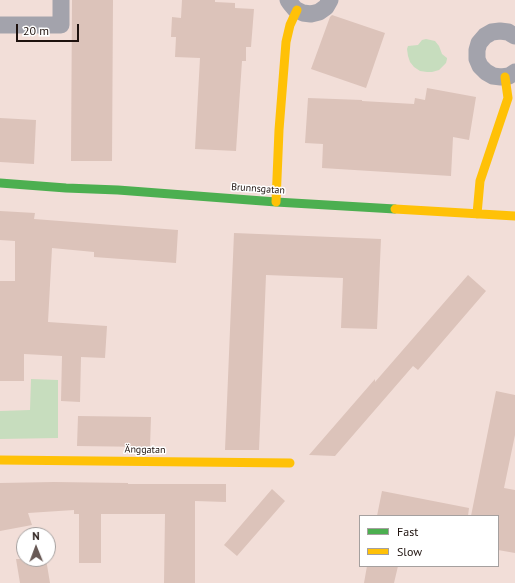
<!DOCTYPE html>
<meta charset="utf-8">
<style>
body{margin:0}
#map{position:relative;width:515px;height:583px;overflow:hidden;background:#f2ded8;font-family:"PT Sans",sans-serif}
canvas{display:block}
.legend{position:absolute;left:359px;top:515px;width:140px;height:52px;box-sizing:border-box;background:#fff;border:1px solid #a5a09f;margin:0;padding:5px 7px;list-style:none;font-size:12px;color:#1e120e}
.legend li{display:flex;align-items:center;gap:8px;height:20px}
.legend b{width:20px;border:1px solid #a5a09f}
.north{position:absolute;left:16px;top:527px;width:40px;height:40px;box-sizing:border-box;background:#fff;border:1px solid #a5a09f;border-radius:50%;rotate:359deg;font-size:11px;font-weight:700;line-height:16px;text-align:center;color:#1e120e}
.north::after{content:'';display:block;margin:auto;width:14px;height:18px;background:#685955;clip-path:polygon(50% 0,100% 100%,50% 72%,0 100%)}
.scale{position:absolute;left:16px;top:24px;width:63px;height:18px;box-sizing:border-box;border:2px solid #1e120e;border-top:0;padding-left:5px;font-size:12px;line-height:14px;white-space:nowrap;color:#1e120e;-webkit-text-stroke:3px #fff;paint-order:stroke}
</style>
<div id="map">
<canvas width="515" height="583"></canvas>
<ul class="legend">
<li><b style="height:5px;background:#4caf50"></b>Fast</li>
<li><b style="height:5px;background:#ffc107"></b>Slow</li>
</ul>
<div class="north">N</div>
<div class="scale">20 m</div>
</div>
<script>
const g = document.querySelector('canvas').getContext('2d');
g.lineJoin = 'round';
function paint(path, color) {
  g.fillStyle = color;
  g.fill(path, 'evenodd');
}
function toPath(rows) {
  const path = new Path2D();
  for (const r of rows) {
    path.moveTo(r[0], r[1]);
    for (let i = 2; i < r.length; i += 2) path.lineTo(r[i], r[i + 1]);
  }
  return path;
}
function strokePath(path, color, width, dash) {
  g.strokeStyle = color;
  g.lineWidth = width;
  g.lineCap = dash ? 'butt' : 'round';
  g.setLineDash(dash || []);
  g.stroke(path);
}
function write(font, color, halo, rows, align = 'center') {
  g.font = font + ' "PT Sans",sans-serif';
  g.lineWidth = 3;
  g.setLineDash([]);
  g.textBaseline = 'middle';
  g.strokeStyle = halo;
  g.fillStyle = color;
  for (const [text, x, y, turn = 0] of rows) {
    g.save();
    g.translate(x, y);
    g.rotate((+turn || 0) * Math.PI / 180);
    g.textAlign = isNaN(turn) ? turn : align;
    if (halo) g.strokeText(text, 0, 0);
    g.fillText(text, 0, 0);
    g.restore();
  }
}
paint(toPath([
 [426,39,435,41,439,46,442,54,447,58,447,59,446,63,439,70,432,72,427,72,420,71,414,67,410,62,408,56,407,49,408,46,418,45,422,40],
 [31,379,58,380,58,438,0,439,0,411,30,410]
]), '#c7ddbe');
paint(toPath([
 [72,0,113,0,112,161,71,161],
 [182,0,215,0,215,2,235,3,235,8,254,9,251,47,246,47,246,61,242,61,236,151,195,149,200,58,175,57,176,37,171,37,172,17,181,18],
 [332,15,385,33,366,88,311,69,330,17],
 [427,88,476,97,469,140,453,137,451,176,322,168,323,144,305,143,308,98,362,100,362,101,414,104,415,98,425,100],
 [0,118,36,120,34,164,0,162],
 [0,211,35,213,34,219,178,230,176,263,94,257,94,252,52,248,48,322,107,326,105,358,81,357,80,402,61,401,62,356,24,354,24,381,0,381,0,281,15,281,15,241,0,240],
 [234,233,381,239,377,329,341,328,343,278,266,275,259,450,225,450],
 [468,275,486,291,418,370,413,366,335,456,309,455,375,379,375,382],
 [496,391,515,395,515,435,504,488,515,490,515,553,498,550,498,516,471,516],
 [78,416,151,417,150,447,77,446],
 [54,482,128,483,128,484,226,484,226,502,195,501,195,583,164,583,165,514,101,514,101,563,79,563,79,514,74,514,74,510,28,513,32,525,0,531,0,483],
 [272,489,285,501,237,556,224,545],
 [382,491,469,508,468,516,377,516],
 [16,559,46,559,50,583,20,583],
 [367,566,398,566,394,583,364,583]
]), '#dcc3ba');
strokePath(toPath([
 [288,0,290,3,295,9,303,13,311,14,319,12,326,7,330,0],
 [0,25,61,25,61,0],
 [515,36,508,32,500,31,492,32,485,36,479,43,477,50,477,59,480,66,486,72,493,76,501,77,509,76,515,72]
]), '#a3a3ac', 17);
strokePath(toPath([
 [0,183,66,188,118,190,276,202,395,209]
]), '#4caf50', 9);
strokePath(toPath([
 [276,202,279,130,286,42,290,25,297,10],
 [395,209,515,216],
 [477,214,480,181,508,98,505,77],
 [0,460,290,463]
]), '#ffc107', 9);
write('10px', '#1e120e', '#fff', [
 ["Brunnsgatan",258,189,4],
 ["Änggatan",145,450,1]
]);
</script>
